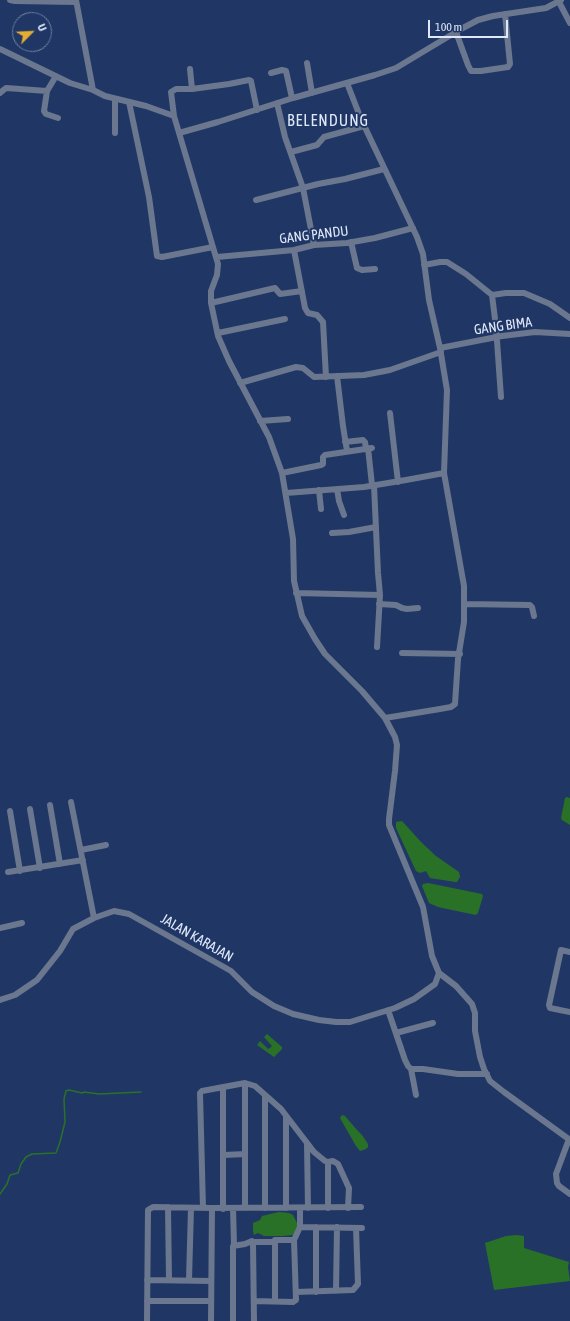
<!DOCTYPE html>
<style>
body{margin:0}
#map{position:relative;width:570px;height:1321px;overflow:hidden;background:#203765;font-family:"Asap Condensed",sans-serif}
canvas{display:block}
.north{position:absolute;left:12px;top:12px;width:40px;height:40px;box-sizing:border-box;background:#203765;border:1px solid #6c7ea0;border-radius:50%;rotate:66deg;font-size:11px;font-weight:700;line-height:16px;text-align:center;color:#dfe8f9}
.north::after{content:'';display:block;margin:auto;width:14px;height:18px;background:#e4ae35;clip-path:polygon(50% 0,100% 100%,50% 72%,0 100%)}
.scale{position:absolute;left:428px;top:20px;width:80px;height:18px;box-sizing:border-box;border:2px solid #dfe8f9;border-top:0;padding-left:5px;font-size:12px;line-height:14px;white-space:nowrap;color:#dfe8f9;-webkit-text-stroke:3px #203765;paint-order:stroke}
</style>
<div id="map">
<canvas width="570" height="1321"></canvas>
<div class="north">U</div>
<div class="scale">100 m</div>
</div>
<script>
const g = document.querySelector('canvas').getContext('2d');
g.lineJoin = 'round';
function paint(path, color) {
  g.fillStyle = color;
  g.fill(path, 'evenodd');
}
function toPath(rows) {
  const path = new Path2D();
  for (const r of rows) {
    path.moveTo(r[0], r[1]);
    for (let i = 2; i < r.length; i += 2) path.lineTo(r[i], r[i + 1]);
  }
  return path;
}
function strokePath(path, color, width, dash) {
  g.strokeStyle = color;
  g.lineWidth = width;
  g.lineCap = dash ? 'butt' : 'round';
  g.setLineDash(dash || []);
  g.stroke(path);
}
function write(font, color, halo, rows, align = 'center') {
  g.font = font + ' "Asap Condensed",sans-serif';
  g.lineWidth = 4;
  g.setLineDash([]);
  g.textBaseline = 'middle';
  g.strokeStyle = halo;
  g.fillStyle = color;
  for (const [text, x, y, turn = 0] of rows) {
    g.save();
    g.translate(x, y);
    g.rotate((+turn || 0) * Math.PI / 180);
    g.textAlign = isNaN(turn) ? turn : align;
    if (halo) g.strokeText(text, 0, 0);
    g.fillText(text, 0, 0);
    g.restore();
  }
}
paint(toPath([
 [567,797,570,798,570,825,562,820,561,818,565,798],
 [402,821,422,843,436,856,459,872,460,877,457,882,455,882,430,878,426,871,420,873,416,871,396,828,396,822],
 [428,883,482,894,483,896,478,913,476,915,452,910,438,907,429,903,422,886,423,884],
 [267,1034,282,1047,282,1049,274,1057,257,1045,260,1041,268,1049,270,1048,272,1046,264,1037],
 [342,1115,345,1116,357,1130,362,1135,368,1144,368,1147,366,1149,360,1151,356,1146,340,1118],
 [279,1212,289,1213,293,1215,297,1223,297,1230,293,1235,283,1236,264,1236,258,1233,254,1235,253,1231,253,1223,260,1220,262,1216],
 [516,1235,524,1236,524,1248,569,1262,568,1267,570,1281,494,1290,485,1243,506,1236]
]), '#2a7128');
strokePath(toPath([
 [0,1194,7,1184,10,1175,18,1173,21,1164,26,1157,32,1154,56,1153,60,1142,65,1122,64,1099,66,1091,69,1090,82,1093,84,1092,99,1094,141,1092]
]), '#2a7128', 1.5);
strokePath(toPath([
 [10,0,15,1,76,2],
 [76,0,93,90,105,96,146,106,174,116,218,264,217,275,211,291,211,303,218,336,229,361,269,437,282,473,293,539,294,581,302,616,315,639,325,654,362,691,385,718,395,737,397,745,395,771,389,819,389,825,423,907,432,956,439,973,456,986,472,1004,475,1013,475,1031,480,1057,484,1069,490,1081,504,1092,570,1140],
 [559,2,570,23],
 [456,32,468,65,471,71,481,71,508,67,510,64,505,14],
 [0,49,70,83,93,90],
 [307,63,312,93],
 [271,73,282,70,286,71,292,98],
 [347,83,361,119,417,237,423,254,429,300,440,348,447,390,444,473,464,586,464,622,458,659,455,704,451,707,440,709,385,718],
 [192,89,229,84,249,80,251,81,257,110],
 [47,91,44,111,46,114,58,118],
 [0,93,6,88,47,91,56,76],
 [129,102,149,197,157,256,162,257,213,247],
 [277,103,285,137,303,188,314,245],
 [174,116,171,92,176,89,192,89,190,69],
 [115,133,115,99],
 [179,133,218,122,293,98,375,75,396,68,461,29,478,20,493,16,546,8,561,0],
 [291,152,317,145,324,137,364,126],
 [256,200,318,184,345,179,384,169],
 [351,242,357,268,362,270,375,269],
 [294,250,305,308,308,313,317,315,323,322,326,377],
 [217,257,294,250,314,245,347,243,375,238,413,228],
 [424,265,440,262,447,262,466,274,492,295,496,327,501,397],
 [492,295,506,293,524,293,550,304,570,318],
 [211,303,275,288,280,294,302,291],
 [218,333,285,319],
 [440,348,502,336,535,332,570,334],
 [337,376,343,426,347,451],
 [240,383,296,367,303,368,314,377,364,375,390,370,441,352],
 [390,413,398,482],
 [260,421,288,419],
 [345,442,363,440,365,442,366,449],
 [368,448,372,485],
 [282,473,321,465,323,464,323,457,325,455,372,448],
 [374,485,378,573,380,595,377,647],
 [337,489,339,501,344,515],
 [319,490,321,509],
 [286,493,364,487,406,480,444,473],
 [332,533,349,532,376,527],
 [296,593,380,595],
 [379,604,396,605,402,608,407,609,418,608],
 [465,604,530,605,532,607,534,616],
 [402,653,460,654],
 [71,802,94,918],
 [50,805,60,864],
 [30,809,40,868],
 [10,811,20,871],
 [81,850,106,845],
 [8,872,83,860],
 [0,928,22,923],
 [570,952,561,950,549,1005,550,1008,570,1012],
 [0,1000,15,995,37,980,60,951,73,929,94,918,114,911,129,914,224,967,231,971,252,992,274,1006,293,1014,319,1020,336,1022,350,1022,395,1008,414,999,435,984,439,973],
 [388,1010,405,1060,408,1066,411,1069,423,1069,458,1074,487,1074],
 [396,1033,433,1023],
 [411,1069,416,1095],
 [245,1083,245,1208],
 [223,1087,223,1209],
 [265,1095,265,1208],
 [286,1117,286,1208],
 [569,1139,556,1174,557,1183,559,1186,570,1194],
 [307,1143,308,1208],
 [224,1155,245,1154],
 [168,1207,169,1280],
 [203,1208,200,1093,202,1091,245,1083,255,1086,281,1109,314,1152,325,1161,328,1162,333,1161,338,1164,349,1188,348,1208],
 [233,1208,234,1245],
 [328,1208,328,1162],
 [300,1227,362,1228],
 [253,1242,275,1242,275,1240,294,1240],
 [147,1280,211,1281],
 [189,1280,191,1208],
 [336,1291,337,1227],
 [296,1292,353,1290,358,1284,356,1228],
 [316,1292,316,1227],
 [147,1301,211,1301],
 [254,1301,293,1302,296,1300,294,1240,300,1227,300,1208],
 [275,1301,275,1242],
 [147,1321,148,1210,153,1207,212,1208],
 [211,1321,212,1208,361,1207],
 [233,1321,233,1246,245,1244,252,1241,253,1243,254,1321]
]), '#6a778e', 6);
write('14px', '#dfe8f9', '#203765', [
 ["GANG PANDU",314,235,-7],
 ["GANG BIMA",503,326,-8],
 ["JALAN KARAJAN",197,938,30]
]);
g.letterSpacing = '1px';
write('16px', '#dfe8f9', '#203765', [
 ["BELENDUNG",328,121]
]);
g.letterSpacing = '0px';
</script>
